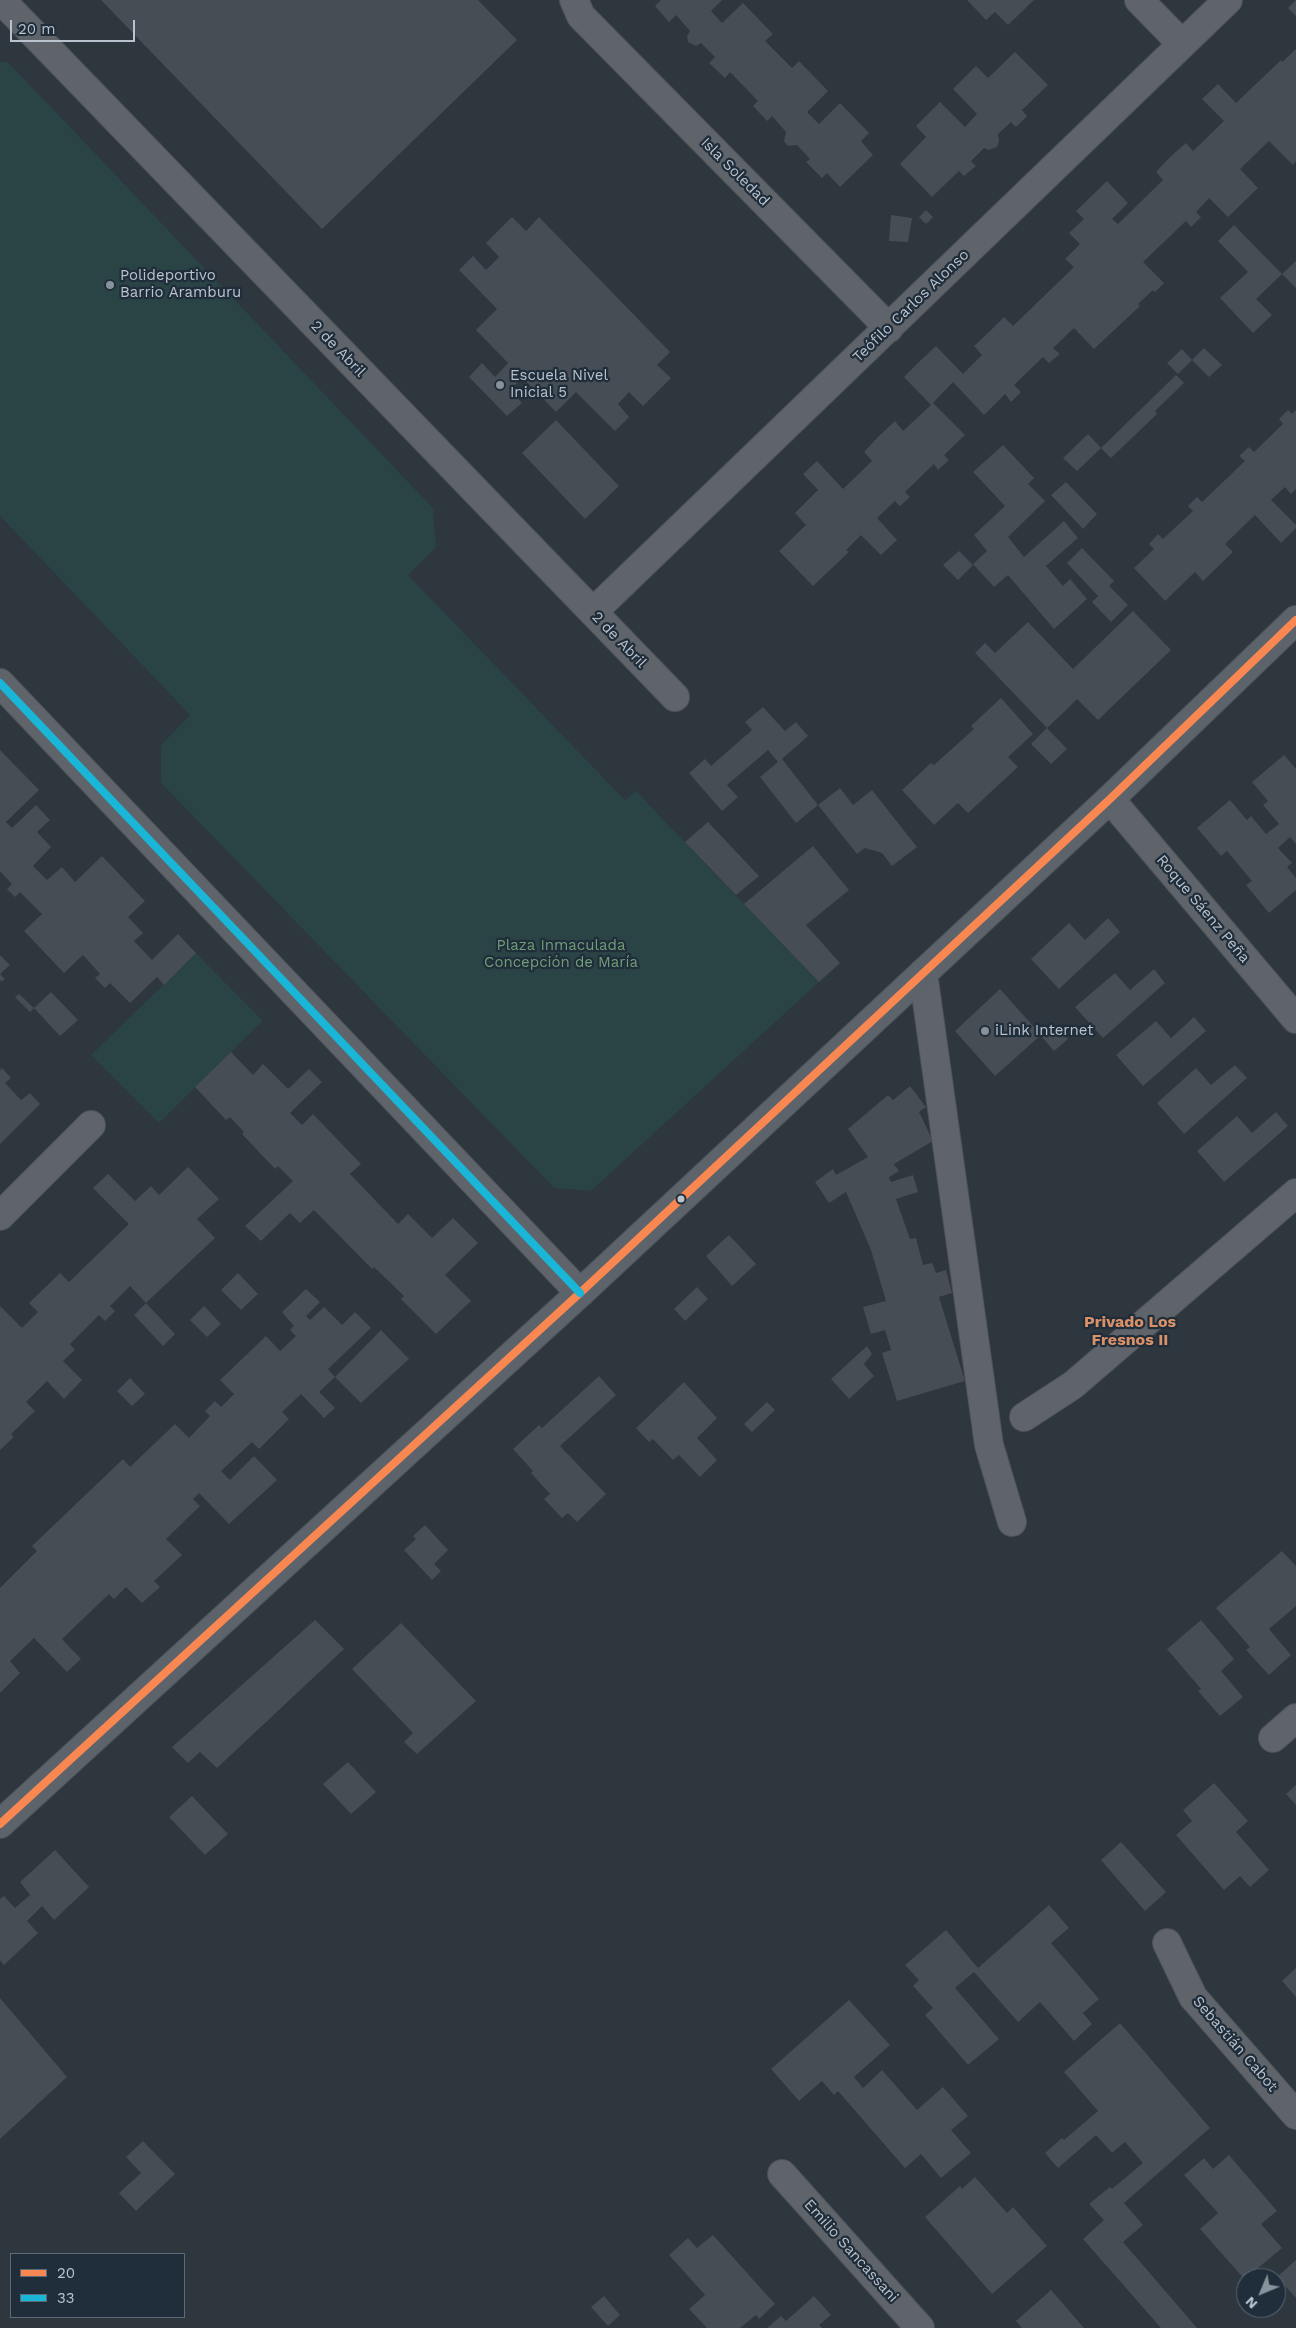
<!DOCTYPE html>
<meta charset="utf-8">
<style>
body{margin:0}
#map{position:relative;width:1296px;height:2328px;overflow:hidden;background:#2e363e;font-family:"Work Sans",sans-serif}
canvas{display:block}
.legend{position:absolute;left:10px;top:2253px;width:175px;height:65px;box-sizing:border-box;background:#202d3a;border:1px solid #5d6975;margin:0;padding:6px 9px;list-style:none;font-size:15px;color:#b9c3ce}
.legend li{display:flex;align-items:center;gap:10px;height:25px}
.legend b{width:25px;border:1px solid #5d6975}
.north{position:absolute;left:1236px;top:2268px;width:50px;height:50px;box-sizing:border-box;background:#202d3a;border:1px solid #5d6975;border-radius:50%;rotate:225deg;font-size:14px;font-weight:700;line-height:20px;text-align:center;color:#b9c3ce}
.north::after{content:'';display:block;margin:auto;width:18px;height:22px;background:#88929c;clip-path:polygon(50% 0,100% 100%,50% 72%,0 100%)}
.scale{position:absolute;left:10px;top:20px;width:125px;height:22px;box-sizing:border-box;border:2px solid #b9c3ce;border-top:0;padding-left:6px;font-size:15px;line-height:18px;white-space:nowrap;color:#b9c3ce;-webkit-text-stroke:4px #202d3a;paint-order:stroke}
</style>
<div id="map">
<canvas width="1296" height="2328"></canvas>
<ul class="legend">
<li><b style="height:6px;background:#f88751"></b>20</li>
<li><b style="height:6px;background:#1ab6d8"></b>33</li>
</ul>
<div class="north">N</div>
<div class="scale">20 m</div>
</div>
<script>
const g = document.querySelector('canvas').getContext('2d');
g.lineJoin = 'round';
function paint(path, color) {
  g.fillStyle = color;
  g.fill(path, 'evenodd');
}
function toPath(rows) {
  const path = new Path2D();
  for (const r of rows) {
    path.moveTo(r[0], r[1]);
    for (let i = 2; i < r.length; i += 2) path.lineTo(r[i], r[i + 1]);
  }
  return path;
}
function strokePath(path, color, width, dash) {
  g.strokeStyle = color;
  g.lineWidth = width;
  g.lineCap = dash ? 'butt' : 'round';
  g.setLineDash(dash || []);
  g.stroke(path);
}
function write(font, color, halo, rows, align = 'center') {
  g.font = font + ' "Work Sans",sans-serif';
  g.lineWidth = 4.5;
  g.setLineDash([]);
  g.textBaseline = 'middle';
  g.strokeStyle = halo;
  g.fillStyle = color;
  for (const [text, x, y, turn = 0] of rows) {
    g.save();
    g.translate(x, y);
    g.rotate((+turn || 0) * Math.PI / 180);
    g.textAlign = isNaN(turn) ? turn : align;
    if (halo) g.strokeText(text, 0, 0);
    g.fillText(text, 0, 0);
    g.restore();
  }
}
paint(toPath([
 [0,62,8,62,433,508,436,547,408,575,625,800,636,791,819,982,591,1191,554,1188,161,783,161,745,190,715,0,516],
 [196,953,263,1021,159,1123,91,1055]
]), '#2a4345');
paint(toPath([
 [101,0,478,0,517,40,322,229],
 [661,0,722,0,711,11,722,23,743,3,773,34,765,41,792,68,799,61,828,91,807,112,819,124,840,103,869,133,861,141,873,155,840,187,827,173,822,178,806,162,810,159,797,145,788,146,784,141,786,132,772,116,767,121,753,106,758,101,730,72,725,78,709,63,715,57,701,43,696,46,688,42,687,36,690,31,676,15,669,22,655,6],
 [967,0,1034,0,1008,25,995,12,986,20],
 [1296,0,1296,16,1288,8],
 [1296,49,1296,161,1293,165,1269,141,1240,169,1258,188,1228,217,1209,198,1196,212,1201,217,1191,227,1186,221,1143,262,1164,283,1155,292,1153,290,1138,304,1140,306,1094,349,1074,328,1053,348,1060,354,1049,363,1043,357,1014,385,1021,392,1011,402,1005,394,984,415,953,382,933,403,965,435,944,455,949,460,938,470,934,464,905,492,910,497,900,506,895,501,877,518,897,540,881,555,861,535,846,550,849,552,813,586,779,551,806,525,795,513,818,490,803,474,817,461,843,489,872,461,864,452,879,436,895,421,903,431,931,405,904,377,921,360,936,346,963,374,982,355,974,346,989,332,1004,317,1013,326,1074,267,1065,259,1080,244,1069,233,1084,219,1076,211,1107,181,1128,203,1112,219,1118,224,1163,180,1156,172,1170,157,1186,143,1193,151,1224,121,1202,99,1218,84,1236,103,1281,60,1282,62],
 [1015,52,1048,85,1022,110,1027,116,1016,127,1011,122,998,134,999,141,997,147,989,150,984,148,971,161,976,166,964,176,959,171,932,197,900,164,926,137,916,126,940,102,965,127,977,114,953,89,976,66,988,78],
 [926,210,933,217,926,224,919,217],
 [891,215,912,218,908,242,889,241],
 [512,217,526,231,539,217,670,352,657,365,671,378,643,406,629,392,618,404,629,417,615,431,576,392,556,412,523,378,510,389,522,403,507,416,469,377,482,363,495,377,508,363,476,330,497,309,459,270,473,256,486,270,499,257,486,243],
 [1234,225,1282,274,1256,299,1272,315,1253,333,1220,298,1248,272,1218,241],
 [1296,261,1296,288,1282,274],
 [1204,348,1222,365,1209,377,1192,360],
 [1182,349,1192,360,1178,374,1167,363],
 [1176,375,1184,383,1155,411,1157,414,1111,458,1101,448],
 [1288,410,1292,414,1296,410,1296,489,1291,494,1285,487,1271,500,1296,525,1296,528,1281,543,1255,515,1225,544,1233,552,1203,581,1195,572,1165,601,1134,568,1154,549,1149,544,1158,534,1163,539,1193,511,1188,506,1197,497,1202,502,1245,461,1239,456,1249,447,1254,452,1283,424,1279,419],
 [556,420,619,486,585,519,522,453],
 [1088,434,1101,448,1077,471,1063,458],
 [1003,445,1034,478,1028,484,1045,501,1008,537,1024,557,1064,521,1078,538,1046,566,1063,586,1070,579,1087,599,1054,629,1008,575,994,587,973,564,987,551,974,535,1005,506,973,472],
 [1066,482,1097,514,1083,529,1051,495],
 [1082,548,1114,581,1109,586,1128,605,1111,622,1092,602,1098,596,1067,563],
 [959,551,973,565,958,580,943,565],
 [1133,611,1171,650,1098,720,1077,699,1063,713,1047,728,1067,749,1051,764,1031,744,1047,728,975,653,985,643,995,653,1028,622,1073,669],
 [1001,698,1033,734,1008,757,1018,767,968,813,958,803,934,825,902,790,931,763,934,765,974,729,971,726],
 [763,707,785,731,796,722,808,736,782,759,818,805,796,823,760,777,778,762,768,750,727,785,738,797,722,811,689,773,705,759,711,766,752,730,745,722],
 [0,750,39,790,6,822,12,828,36,805,50,820,37,832,51,847,33,866,47,880,62,867,75,882,102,856,145,901,128,917,143,933,134,941,152,960,178,934,196,953,164,985,157,977,130,1003,110,983,105,988,95,978,100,974,83,955,64,973,24,931,42,914,20,892,15,897,7,889,12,884,0,871],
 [1284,755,1296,769,1296,844,1290,837,1278,848,1292,863,1287,867,1296,878,1296,890,1269,913,1246,885,1252,881,1227,851,1221,856,1197,828,1230,800,1247,820,1251,816,1266,834,1279,824,1263,805,1268,801,1252,782],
 [840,788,853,805,872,790,917,847,892,866,882,853,865,848,857,854,818,805],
 [708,822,759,876,736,895,685,842],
 [813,846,849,890,806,925,840,963,819,982,744,904],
 [1108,918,1120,932,1059,989,1031,959,1069,923,1085,940],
 [0,955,10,965,0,974,5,979,1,982,0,980],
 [1154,969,1165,983,1103,1038,1075,1007,1115,973,1130,990],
 [1000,989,1041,1035,995,1076,955,1031],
 [51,992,78,1020,60,1036,34,1008],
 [19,994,34,1008,30,1012,15,997],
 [1194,1017,1206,1031,1143,1086,1116,1055,1156,1021,1171,1038],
 [1055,1025,1068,1039,1054,1051,1042,1037],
 [231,1052,253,1075,263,1064,288,1089,309,1069,322,1082,290,1113,302,1125,313,1114,361,1164,350,1174,398,1224,408,1214,432,1238,453,1218,478,1243,445,1275,471,1301,436,1334,401,1299,404,1296,374,1267,372,1269,314,1210,300,1223,290,1213,261,1241,245,1226,293,1181,278,1166,275,1169,242,1134,244,1132,230,1117,226,1120,195,1087],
 [1235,1065,1247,1078,1184,1134,1157,1103,1196,1068,1211,1085],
 [2,1068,11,1078,5,1083,21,1100,30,1093,40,1104,0,1144,0,1070],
 [910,1086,926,1107,919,1112,933,1141,894,1164,899,1171,889,1177,891,1182,913,1175,918,1192,896,1199,910,1239,916,1238,923,1265,932,1263,936,1273,946,1270,952,1293,939,1297,965,1381,897,1401,882,1353,891,1350,885,1330,871,1334,863,1307,886,1301,871,1250,846,1192,829,1203,815,1182,833,1169,836,1175,868,1157,848,1129,888,1095,893,1100],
 [1276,1112,1288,1126,1224,1182,1197,1151,1237,1116,1252,1133],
 [188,1167,219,1199,197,1219,215,1238,146,1303,130,1286,110,1306,115,1311,105,1321,99,1315,70,1344,75,1350,63,1361,82,1380,64,1399,47,1381,26,1402,35,1411,11,1434,14,1437,0,1450,0,1306,22,1328,38,1312,29,1303,60,1273,69,1282,129,1224,93,1188,108,1174,135,1201,151,1186,159,1195],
 [729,1235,756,1264,732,1286,706,1256],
 [238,1273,258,1294,241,1310,221,1290],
 [697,1287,708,1299,685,1321,674,1309],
 [306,1289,320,1302,306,1316,310,1320,324,1307,342,1325,355,1312,371,1328,328,1369,335,1377,319,1392,335,1408,324,1418,301,1394,282,1412,289,1419,259,1449,252,1442,221,1471,230,1480,254,1456,277,1480,229,1524,199,1493,193,1499,200,1506,166,1539,182,1555,154,1581,160,1587,142,1603,126,1587,114,1599,109,1594,62,1639,81,1659,67,1672,34,1638,10,1661,20,1673,0,1693,0,1588,37,1551,32,1546,123,1459,130,1467,175,1424,189,1438,210,1416,205,1411,215,1401,221,1407,234,1394,220,1380,266,1336,280,1351,296,1336,290,1330,294,1326,282,1312],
 [146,1303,175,1334,163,1346,134,1315],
 [204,1306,221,1324,207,1337,190,1320],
 [381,1330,409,1359,361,1403,335,1377],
 [867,1346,872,1354,864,1364,874,1376,849,1399,831,1379],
 [599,1376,616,1395,560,1446,606,1494,577,1522,568,1513,562,1518,544,1499,550,1494,531,1473,533,1471,513,1449,539,1425,542,1428],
 [130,1378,145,1394,132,1406,117,1391],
 [684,1382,717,1418,697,1438,717,1460,700,1477,679,1455,673,1460,653,1439,649,1442,636,1428],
 [767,1402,775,1410,752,1432,744,1424],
 [425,1525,448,1550,434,1564,441,1571,432,1580,404,1550,416,1539,413,1536],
 [1282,1551,1296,1566,1296,1606,1269,1629,1291,1655,1269,1675,1246,1650,1250,1647,1216,1608],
 [315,1620,344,1649,217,1768,200,1752,188,1763,172,1747],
 [1201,1620,1234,1659,1221,1671,1243,1697,1220,1716,1198,1691,1201,1689,1167,1649],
 [401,1623,476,1701,417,1754,404,1742,413,1733,352,1669],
 [348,1762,376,1792,351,1814,323,1784],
 [1214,1783,1248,1821,1236,1832,1269,1870,1250,1887,1240,1876,1224,1890,1176,1835,1192,1821,1183,1810],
 [1296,1785,1296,1805,1286,1794],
 [192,1796,228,1834,205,1855,169,1817],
 [1121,1842,1166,1892,1145,1911,1101,1860],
 [55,1850,89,1887,54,1920,42,1906,27,1921,38,1933,4,1965,0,1960,0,1899,4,1896,15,1908,30,1895,20,1882],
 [1049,1905,1069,1928,1051,1943,1099,1999,1083,2013,1092,2024,1074,2041,1040,2002,1018,2022,974,1972,955,1988,999,2039,968,2065,925,2015,933,2008,913,1986,919,1980,905,1965,946,1930,978,1968],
 [1296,1968,1296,1997,1282,1981],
 [0,1998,67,2077,0,2139],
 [849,2000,890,2045,854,2077,863,2088,882,2070,917,2110,943,2087,968,2116,951,2130,971,2153,941,2178,921,2154,905,2168,838,2091,834,2095,822,2081,799,2101,771,2069],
 [1120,2023,1210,2128,1124,2203,1143,2225,1123,2242,1197,2328,1161,2328,1083,2239,1104,2220,1089,2204,1110,2187,1112,2189,1143,2163,1125,2142,1112,2153,1096,2135,1058,2168,1045,2153,1062,2138,1064,2140,1098,2111,1064,2072],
 [143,2141,175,2174,136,2211,119,2193,141,2173,126,2157],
 [1229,2155,1277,2211,1261,2224,1282,2248,1246,2278,1246,2281,1200,2229,1218,2213,1184,2175,1204,2158,1213,2169],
 [975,2177,1007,2213,1013,2207,1047,2246,992,2294,925,2217,960,2186,962,2189],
 [713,2235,775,2304,759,2319,756,2315,740,2328,707,2328,689,2309,705,2295,669,2255,688,2238,697,2248],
 [1296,2260,1296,2298,1277,2277],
 [1051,2290,1084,2328,1022,2328,1016,2321],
 [604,2296,620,2315,608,2326,591,2307],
 [814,2296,831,2315,819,2325,822,2328,767,2328,781,2316,786,2321]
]), '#464d54');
const minor = toPath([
 [1,0,675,697],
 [574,0,581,16,889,328],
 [1139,0,1182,44],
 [593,612,1228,0],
 [0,683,580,1293],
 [1110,799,1296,1019],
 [923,973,989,1445,1012,1522],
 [0,1216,91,1125],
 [1024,1417,1073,1385,1296,1193],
 [1273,1738,1296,1718],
 [1167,1943,1193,1997,1296,2115],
 [782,2174,920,2328]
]);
const secondary = toPath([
 [0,1824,580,1293,1110,799,1296,620]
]);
strokePath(minor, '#4d5258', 30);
strokePath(secondary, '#4d5258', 30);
strokePath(minor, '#5f646b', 28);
strokePath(secondary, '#5d636a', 28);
strokePath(toPath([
 [0,1824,580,1293,1110,799,1296,620]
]), '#f88751', 8);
strokePath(toPath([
 [0,683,580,1293]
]), '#1ab6d8', 8);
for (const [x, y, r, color] of [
 [110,285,5,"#88929c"],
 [500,385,5,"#88929c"],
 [985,1031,5,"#88929c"],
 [681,1199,4.5,"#b9c3ce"]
]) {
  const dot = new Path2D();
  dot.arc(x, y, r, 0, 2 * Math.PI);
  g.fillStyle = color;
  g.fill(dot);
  strokePath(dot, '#202d3a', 2);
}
write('15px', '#b9c3ce', '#202d3a', [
 ["Isla Soledad",735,172,45],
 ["Teófilo Carlos Alonso",911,306,-44],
 ["2 de Abril",338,349,46],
 ["2 de Abril",619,640,46],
 ["Roque Sáenz Peña",1203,909,50],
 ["Sebastián Cabot",1235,2044,49],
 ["Emilio Sancassani",851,2251,48]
]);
write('15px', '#b9c3ce', '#202d3a', [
 ["Polideportivo",120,276],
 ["Barrio Aramburu",120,293],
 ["Escuela Nivel",510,376],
 ["Inicial 5",510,393],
 ["iLink Internet",995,1031]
], 'left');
write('15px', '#709f77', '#202d3a', [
 ["Plaza Inmaculada",561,946],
 ["Concepción de María",561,963]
]);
write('bold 16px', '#da9168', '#202d3a', [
 ["Privado Los",1130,1322],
 ["Fresnos II",1130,1340]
]);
</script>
